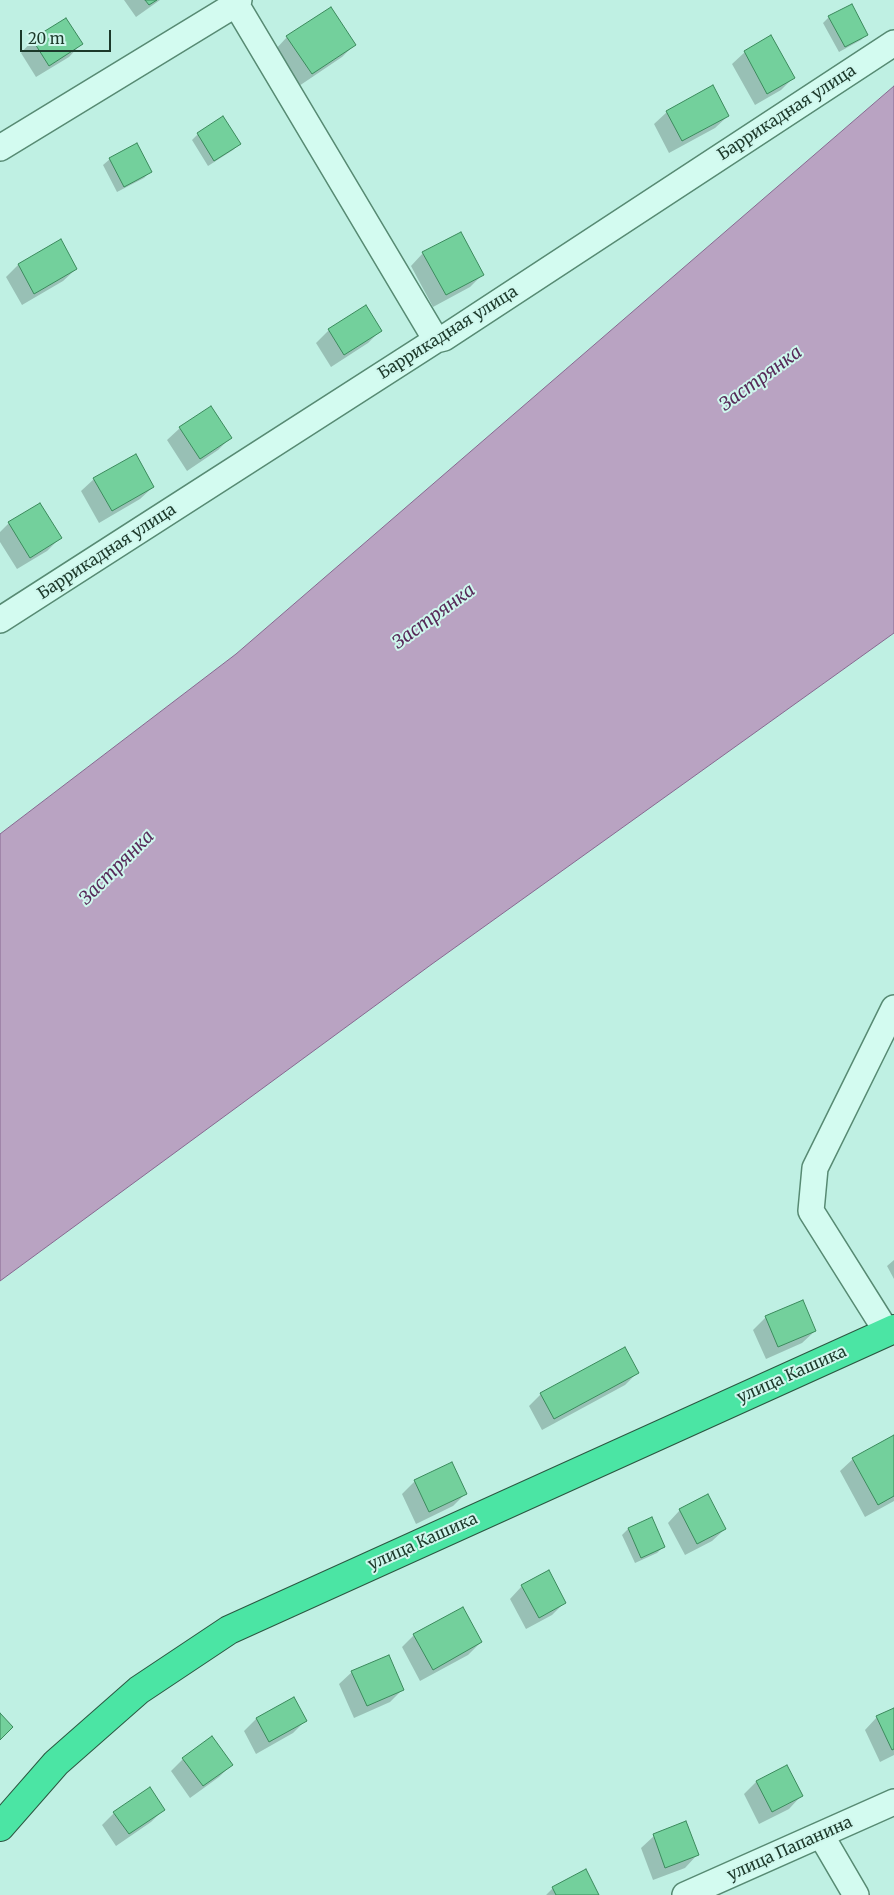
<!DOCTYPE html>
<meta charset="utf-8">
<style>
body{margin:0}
#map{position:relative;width:894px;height:1895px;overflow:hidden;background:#bff0e3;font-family:Merriweather,serif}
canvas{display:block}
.scale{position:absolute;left:20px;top:30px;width:91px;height:22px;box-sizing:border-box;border:2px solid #1c392a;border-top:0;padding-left:6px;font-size:15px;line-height:18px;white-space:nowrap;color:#1c392a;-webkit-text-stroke:4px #cff7ed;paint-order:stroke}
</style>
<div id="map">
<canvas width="894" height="1895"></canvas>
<div class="scale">20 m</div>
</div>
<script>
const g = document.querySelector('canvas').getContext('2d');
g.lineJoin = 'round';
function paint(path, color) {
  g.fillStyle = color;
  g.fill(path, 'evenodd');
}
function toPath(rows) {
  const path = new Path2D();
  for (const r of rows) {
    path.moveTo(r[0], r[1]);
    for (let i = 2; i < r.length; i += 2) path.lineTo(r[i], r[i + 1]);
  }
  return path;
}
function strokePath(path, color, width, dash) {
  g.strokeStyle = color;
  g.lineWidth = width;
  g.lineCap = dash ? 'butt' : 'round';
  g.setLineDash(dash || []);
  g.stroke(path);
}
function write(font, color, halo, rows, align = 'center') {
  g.font = font + ' Merriweather,serif';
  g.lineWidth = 4;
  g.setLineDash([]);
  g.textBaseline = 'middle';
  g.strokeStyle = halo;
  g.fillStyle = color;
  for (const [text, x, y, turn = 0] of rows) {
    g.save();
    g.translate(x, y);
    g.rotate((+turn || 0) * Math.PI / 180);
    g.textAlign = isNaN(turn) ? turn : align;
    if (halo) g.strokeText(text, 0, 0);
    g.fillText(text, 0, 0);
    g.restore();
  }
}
const water = toPath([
 [894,86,894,633,432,964,0,1281,0,834,236,654,894,86]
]);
paint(water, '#b9a3c2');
strokePath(water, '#876990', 1);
paint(toPath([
 [124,0,160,0,136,17],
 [829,17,867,34,861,40,839,52,823,23],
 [287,37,354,45,342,57,299,86,275,50],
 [33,40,81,44,69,57,36,77,21,53],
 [745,52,793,78,781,90,755,105,732,64],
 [667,112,728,116,715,128,669,153,654,124],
 [198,134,239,144,233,150,208,166,192,140],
 [110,159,150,172,144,178,117,192,103,165],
 [60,241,76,269,63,281,22,305,6,277,18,265],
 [423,253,483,274,470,287,433,307,411,266],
 [366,307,381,330,368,343,331,367,316,343,329,330],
 [180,428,230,438,218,450,187,471,167,440],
 [94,479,153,487,140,499,99,523,81,491],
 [9,523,60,538,47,551,17,569,0,542,0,532],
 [894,1260,894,1279,887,1266],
 [766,1317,815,1331,802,1343,766,1359,753,1330],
 [638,1372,625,1385,542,1430,529,1406,541,1394],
 [894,1437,894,1501,865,1517,840,1471,853,1459],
 [415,1481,465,1494,453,1506,416,1524,402,1494],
 [680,1510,725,1529,712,1541,685,1555,668,1523],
 [651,1519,663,1547,657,1553,635,1563,622,1535,628,1529],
 [522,1586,565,1602,552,1615,526,1629,510,1599],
 [414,1635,481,1642,468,1655,420,1681,402,1647],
 [352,1672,402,1690,390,1702,354,1718,339,1684],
 [293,1699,305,1721,293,1733,256,1754,244,1731,256,1719],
 [894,1709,894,1755,880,1762,865,1730,877,1717],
 [183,1759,231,1765,219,1777,190,1798,171,1771],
 [756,1782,801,1796,789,1809,759,1824,744,1794],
 [163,1810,151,1822,116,1846,102,1825,114,1813],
 [685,1823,697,1855,685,1868,653,1880,641,1848,654,1836],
 [553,1888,598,1895,546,1895]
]), '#0003');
const building = toPath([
 [145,0,157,0,149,5,145,0],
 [852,4,868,35,845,47,828,16,852,4],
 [331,7,356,45,312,74,286,36,331,7],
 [66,18,83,44,49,66,32,39,66,18],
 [771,35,795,78,767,94,744,51,771,35],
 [713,85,729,116,682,141,666,111,713,85],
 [223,116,241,144,214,161,197,133,223,116],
 [137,143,152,172,124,187,109,158,137,143],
 [461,232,484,275,446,295,422,252,461,232],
 [61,239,77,269,34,294,18,264,61,239],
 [366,305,382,331,344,355,328,329,366,305],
 [211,406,232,438,200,459,179,427,211,406],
 [136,454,154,487,112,511,93,478,136,454],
 [40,503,62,538,30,558,8,522,40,503],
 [803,1300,816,1331,778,1347,765,1316,803,1300],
 [625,1347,639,1373,554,1419,540,1393,625,1347],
 [894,1435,894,1496,878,1505,852,1458,894,1435],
 [452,1462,467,1494,429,1512,414,1480,452,1462],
 [708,1494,726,1529,697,1544,679,1509,708,1494],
 [652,1517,665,1547,641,1558,628,1528,652,1517],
 [549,1570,566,1603,539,1618,521,1585,549,1570],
 [463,1607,482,1642,433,1670,413,1634,463,1607],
 [389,1655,404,1690,367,1706,351,1671,389,1655],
 [294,1697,307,1721,269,1742,256,1718,294,1697],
 [894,1708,894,1749,892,1750,876,1716,894,1708],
 [0,1713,13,1727,0,1740,0,1713],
 [212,1736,233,1765,203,1786,182,1758,212,1736],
 [787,1765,803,1796,772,1812,756,1781,787,1765],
 [150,1787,165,1810,129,1834,113,1812,150,1787],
 [686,1821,699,1855,665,1868,653,1834,686,1821],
 [586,1869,599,1895,556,1895,552,1887,586,1869]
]);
paint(building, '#73d09c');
strokePath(building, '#3b8a5c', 1);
const street = toPath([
 [236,4,436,340],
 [0,148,236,4,239,0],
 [0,620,436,340,444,338,894,43],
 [887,1332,811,1211,815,1168,894,1008],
 [821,1835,856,1895],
 [685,1895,894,1802]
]);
const highway = toPath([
 [0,1827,56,1763,139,1690,229,1630,894,1329]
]);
strokePath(street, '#578a73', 28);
strokePath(highway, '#2b5741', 30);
strokePath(street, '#d3fbf0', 25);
strokePath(highway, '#4be5a4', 28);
write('16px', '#1c392a', '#cff7ed', [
 ["Баррикадная улица",787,113,-33],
 ["Баррикадная улица",448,333,-32],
 ["Баррикадная улица",107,552,-33],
 ["улица Кашика",792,1375,-24],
 ["улица Кашика",423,1542,-24],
 ["улица Папанина",790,1849,-24]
]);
write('italic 18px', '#572a59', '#cff7ed', [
 ["Застрянка",761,379,-36],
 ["Застрянка",434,617,-36],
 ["Застрянка",117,868,-45]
]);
</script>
